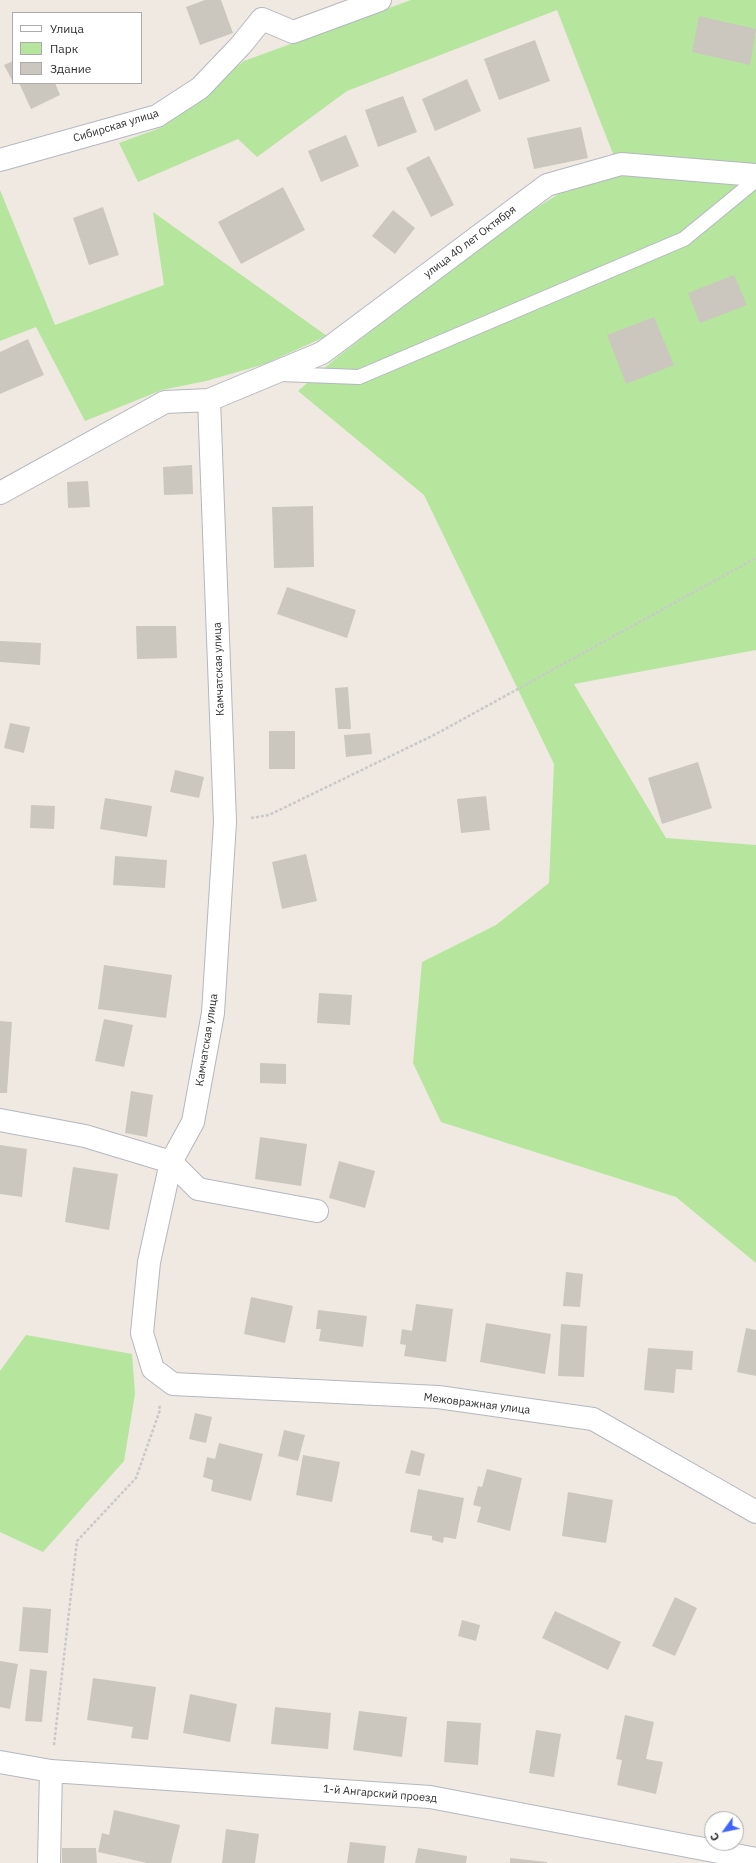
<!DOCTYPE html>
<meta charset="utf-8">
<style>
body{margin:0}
#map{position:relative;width:756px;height:1863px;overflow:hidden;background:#efe9e1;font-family:"IBM Plex Sans",sans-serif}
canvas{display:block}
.legend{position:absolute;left:12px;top:12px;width:130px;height:72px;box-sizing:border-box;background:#fff;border:1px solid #ababab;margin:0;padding:5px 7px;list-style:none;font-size:12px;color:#2e2e2e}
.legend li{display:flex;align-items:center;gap:8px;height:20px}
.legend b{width:20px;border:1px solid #ababab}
.north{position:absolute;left:704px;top:1811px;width:40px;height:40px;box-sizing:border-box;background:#fff;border:1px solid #ababab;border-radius:50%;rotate:237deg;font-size:11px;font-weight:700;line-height:16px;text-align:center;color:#2e2e2e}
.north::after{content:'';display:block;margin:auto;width:14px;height:18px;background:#4264fb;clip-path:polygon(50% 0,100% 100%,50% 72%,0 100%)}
</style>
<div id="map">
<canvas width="756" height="1863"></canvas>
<ul class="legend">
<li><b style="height:5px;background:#fff"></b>Улица</li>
<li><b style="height:11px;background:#b6e59e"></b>Парк</li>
<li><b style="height:11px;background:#cbc7bf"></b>Здание</li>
</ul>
<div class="north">С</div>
</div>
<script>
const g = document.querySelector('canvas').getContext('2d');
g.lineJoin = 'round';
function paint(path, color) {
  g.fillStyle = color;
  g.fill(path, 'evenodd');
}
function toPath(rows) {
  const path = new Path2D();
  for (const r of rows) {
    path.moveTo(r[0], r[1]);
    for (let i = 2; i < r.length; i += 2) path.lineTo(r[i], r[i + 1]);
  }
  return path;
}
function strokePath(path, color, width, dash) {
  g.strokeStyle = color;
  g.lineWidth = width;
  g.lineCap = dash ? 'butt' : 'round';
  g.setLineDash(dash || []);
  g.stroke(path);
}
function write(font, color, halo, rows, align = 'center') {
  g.font = font + ' "IBM Plex Sans",sans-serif';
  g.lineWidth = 3;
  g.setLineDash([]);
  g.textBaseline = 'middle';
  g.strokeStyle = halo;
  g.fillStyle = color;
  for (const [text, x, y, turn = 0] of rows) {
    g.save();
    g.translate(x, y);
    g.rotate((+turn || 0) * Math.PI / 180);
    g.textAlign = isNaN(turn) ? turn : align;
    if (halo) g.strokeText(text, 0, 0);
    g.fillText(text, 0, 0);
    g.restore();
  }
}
paint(toPath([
 [411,0,756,0,756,650,574,684,666,838,756,845,756,1263,676,1197,441,1122,413,1063,422,962,496,925,549,883,554,764,424,495,298,391,335,359,504,228,615,159,557,10,347,91,257,157,238,139,138,182,119,143,160,128,244,61],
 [0,190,55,325,164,285,153,212,327,336,265,364,206,381,162,390,85,421,36,327,0,341],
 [26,1335,132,1354,135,1394,124,1461,43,1552,0,1532,0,1371]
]), '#b6e59e');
paint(toPath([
 [205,0,221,0,233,33,200,45,186,7],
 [699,16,756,29,750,65,692,52],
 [535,40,550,81,499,100,484,59],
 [13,61,13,80,12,80,4,65],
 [467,79,481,111,435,131,422,99],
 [19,83,55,83,60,95,31,109],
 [403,96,417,132,378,147,365,110],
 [581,127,588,158,534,169,527,138],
 [346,135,359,166,321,182,308,151],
 [429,156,454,205,431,217,406,168],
 [283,187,305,230,241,264,218,222],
 [103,207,119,255,89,265,73,218],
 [393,210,415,228,395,254,372,236],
 [734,275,747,305,700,323,688,293],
 [654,317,674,365,626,384,607,335],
 [28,339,44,375,0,394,0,352],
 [192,465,193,494,164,495,163,467],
 [88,481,90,507,68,508,67,482],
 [313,506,314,567,274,568,272,507],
 [287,587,356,610,347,638,277,614],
 [136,626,176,626,177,658,137,659],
 [0,641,41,643,40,665,0,662],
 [348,687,351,729,338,729,335,688],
 [10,723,30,727,24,753,4,748],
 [269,731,295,731,295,769,269,769],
 [370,733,372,754,346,757,344,735],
 [698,762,712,808,662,824,648,778],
 [175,770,204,777,199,798,170,792],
 [486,796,490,830,461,833,457,799],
 [105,798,152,806,147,837,100,829],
 [31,805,55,806,54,829,30,828],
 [306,854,317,901,282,909,272,862],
 [115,856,167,860,165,888,113,885],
 [104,965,172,975,166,1018,98,1009],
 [319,993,352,995,350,1025,317,1023],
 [104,1019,133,1025,124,1067,95,1061],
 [0,1021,12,1022,7,1093,0,1093],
 [260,1063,286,1064,286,1084,260,1083],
 [131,1091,153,1095,147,1137,125,1133],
 [260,1137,307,1144,301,1186,255,1179],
 [0,1145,27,1149,22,1197,0,1194],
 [339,1161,375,1171,365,1208,329,1198],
 [73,1167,118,1174,109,1230,65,1222],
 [566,1272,583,1274,580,1307,563,1306],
 [251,1297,293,1306,285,1343,244,1334],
 [416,1304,453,1309,446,1362,404,1356,406,1345,400,1344,402,1329,412,1331],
 [318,1310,367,1316,363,1347,319,1341,321,1329,316,1329],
 [486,1323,551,1334,545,1374,480,1362],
 [561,1324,587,1326,584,1377,558,1376],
 [746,1328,756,1330,756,1376,737,1372],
 [648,1348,693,1351,692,1370,676,1369,674,1393,644,1390],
 [195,1413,212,1417,206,1443,189,1439],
 [284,1430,305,1435,298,1461,278,1456],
 [219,1443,263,1454,251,1501,211,1491,213,1480,203,1477,207,1457,215,1459],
 [411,1450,425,1454,420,1476,405,1473],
 [303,1455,340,1462,332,1502,296,1495],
 [487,1469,522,1478,510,1531,477,1522,481,1507,473,1505,478,1486,482,1487],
 [418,1489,464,1498,456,1539,444,1537,443,1543,432,1540,432,1536,410,1532],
 [568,1492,613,1500,606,1543,562,1536],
 [675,1597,697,1608,675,1656,652,1646],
 [23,1607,51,1609,48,1653,19,1651],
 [555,1611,621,1642,608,1670,542,1638],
 [462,1620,480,1625,476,1641,458,1636],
 [0,1661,18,1664,10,1709,0,1707],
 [30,1669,47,1671,42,1722,25,1721],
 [93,1678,156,1687,148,1740,131,1738,133,1727,87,1720],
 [190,1694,237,1704,230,1742,183,1733],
 [275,1707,331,1713,328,1749,271,1744],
 [359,1711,407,1717,402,1757,353,1750],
 [625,1715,654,1722,646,1759,663,1762,656,1794,617,1785,622,1760,616,1759],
 [447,1721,481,1723,478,1765,444,1762],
 [536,1730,561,1734,554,1777,529,1773],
 [114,1810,180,1825,171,1863,147,1863,98,1852,102,1833,109,1835],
 [226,1829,259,1834,255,1863,222,1863],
 [350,1842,386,1846,384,1863,347,1863],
 [62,1848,96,1848,97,1863,62,1863],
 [418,1848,467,1856,466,1863,415,1863],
 [510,1858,547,1862,547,1863,510,1863]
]), '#cbc7bf');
const service = toPath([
 [280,374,359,377,684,239,756,180]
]);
const minor = toPath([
 [262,19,293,32,380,0],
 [0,160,157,116,200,88,241,45,262,19],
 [209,400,225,822,213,1013,193,1122,171,1162,149,1262,142,1333,153,1369,173,1384,438,1397,593,1419,756,1512],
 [0,493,165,402,209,400,322,353,547,185,621,164,756,175],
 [0,1120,85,1136,171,1162,198,1189,317,1211],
 [0,1762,51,1771,430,1797,756,1859],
 [49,1863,51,1771]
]);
strokePath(service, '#b4b7c1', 16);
strokePath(minor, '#b4b7c1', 24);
strokePath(toPath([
 [251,818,269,815,436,734,756,558],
 [54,1745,77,1541,136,1478,160,1410,159,1404]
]), '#c9c9c9', 2.5, [3, 2]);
strokePath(service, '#fff', 14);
strokePath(minor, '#fff', 22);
write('11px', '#2e2e2e', '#fff', [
 ["Сибирская улица",116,126,-17],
 ["улица 40 лет Октября",470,242,-37],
 ["Камчатская улица",219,669,-92],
 ["Камчатская улица",207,1040,-81],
 ["Межовражная улица",477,1404,7],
 ["1-й Ангарский проезд",380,1794,5]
]);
</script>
